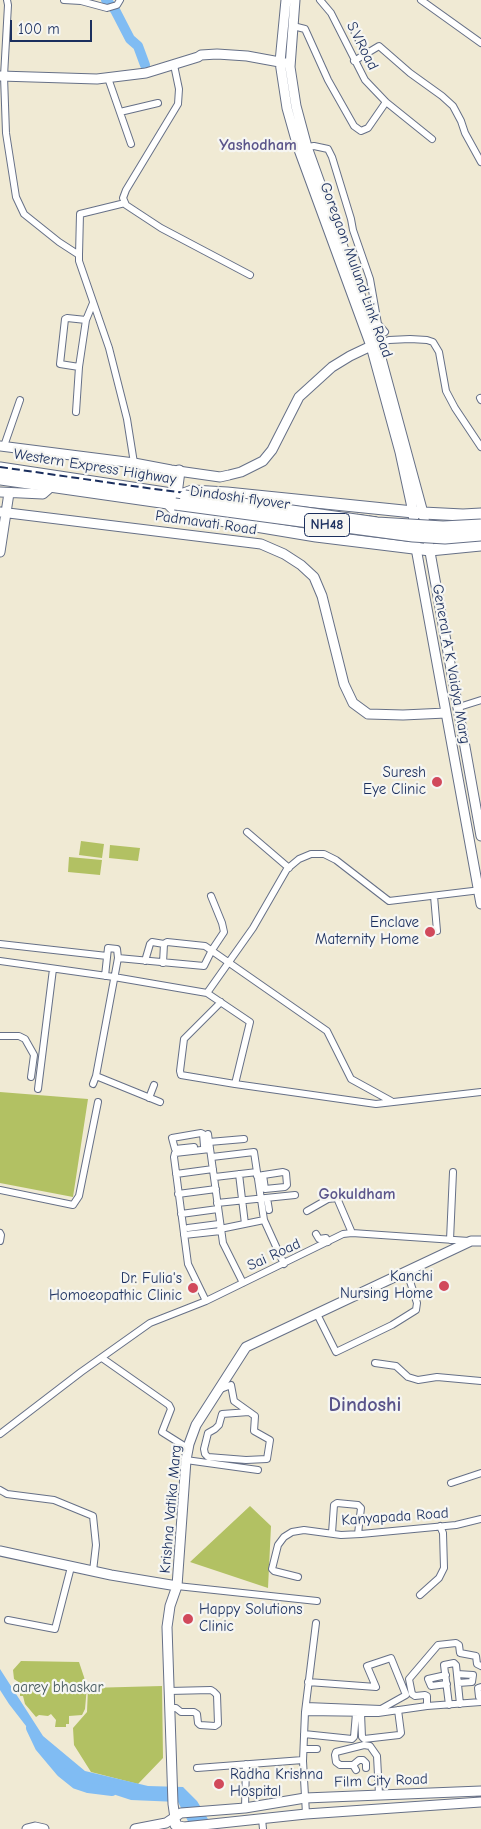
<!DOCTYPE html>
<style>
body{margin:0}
#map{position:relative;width:481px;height:1829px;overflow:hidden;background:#f0ead4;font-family:"Comic Neue",sans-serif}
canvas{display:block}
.scale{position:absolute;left:10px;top:20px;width:82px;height:22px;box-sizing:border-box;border:2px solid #1b2f5e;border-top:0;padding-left:6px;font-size:15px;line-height:18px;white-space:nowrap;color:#1b2f5e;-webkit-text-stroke:4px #f6f6f2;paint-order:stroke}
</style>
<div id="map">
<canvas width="481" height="1829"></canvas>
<div class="scale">100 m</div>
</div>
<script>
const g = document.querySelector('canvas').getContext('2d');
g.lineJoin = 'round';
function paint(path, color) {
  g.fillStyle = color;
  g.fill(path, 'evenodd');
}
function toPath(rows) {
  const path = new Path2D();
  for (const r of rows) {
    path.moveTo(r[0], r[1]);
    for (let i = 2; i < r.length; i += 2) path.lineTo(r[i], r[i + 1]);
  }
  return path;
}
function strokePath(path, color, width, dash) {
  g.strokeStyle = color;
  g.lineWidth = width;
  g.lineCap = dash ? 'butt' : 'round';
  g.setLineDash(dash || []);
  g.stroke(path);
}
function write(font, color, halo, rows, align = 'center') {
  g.font = font + ' "Comic Neue",sans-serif';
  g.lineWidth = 4.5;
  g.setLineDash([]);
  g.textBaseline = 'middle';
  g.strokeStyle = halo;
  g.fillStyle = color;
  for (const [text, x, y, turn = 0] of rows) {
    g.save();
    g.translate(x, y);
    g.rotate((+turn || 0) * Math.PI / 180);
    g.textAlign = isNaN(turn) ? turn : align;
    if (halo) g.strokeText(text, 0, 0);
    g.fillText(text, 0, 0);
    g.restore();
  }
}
paint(toPath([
 [81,841,104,844,102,858,79,855],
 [110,845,140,848,138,861,109,858],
 [69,857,102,860,100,875,68,872],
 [0,1092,88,1099,73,1197,0,1183],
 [250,1506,271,1526,268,1588,190,1562],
 [21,1661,79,1662,87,1686,85,1709,82,1715,69,1716,69,1724,66,1724,66,1727,55,1727,56,1720,51,1714,48,1716,39,1715,36,1717,25,1704,23,1696,20,1696,20,1683,14,1679,13,1670],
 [162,1686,163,1758,138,1784,91,1772,74,1745,73,1728,87,1712,88,1688]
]), '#b2c163');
paint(toPath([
 [0,1669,43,1736,85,1771,148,1786,183,1787,197,1801,214,1829,192,1829,178,1802,131,1800,79,1783,64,1775,9,1704,0,1690]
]), '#80bcf3');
strokePath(toPath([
 [106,0,115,10,130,39,138,46,145,65],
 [31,1728,40,1747,61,1772,76,1784,88,1788,112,1791]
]), '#80bcf3', 10);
const street = toPath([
 [7,0,8,5,4,76,6,133,16,197,24,214,59,242,79,255,79,261,109,348,127,419,134,463],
 [64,0,81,1,107,8,117,5,120,0],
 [320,0,331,13,365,80,386,102,432,139],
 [421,0,481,43],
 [293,26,305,29,328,80,354,126,361,131,368,128,386,102],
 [354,61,379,46,410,73,442,96,453,106,461,121,465,133,481,162],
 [174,65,179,89,178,104,126,190,123,198,126,205,161,228,250,275],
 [108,78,131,144],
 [120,112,158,103],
 [307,147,314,146,328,149,332,157,351,219,353,230,370,279,378,324,385,332],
 [79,255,80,214,125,203],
 [378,344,389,340,410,339,427,340,433,342,439,352,446,391,455,408,481,447],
 [79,367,60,364,65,319,67,318,86,320],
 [480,398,481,400],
 [76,412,79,367,86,320,93,303],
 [4,446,20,400],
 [459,707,481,700],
 [247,832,289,868],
 [434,896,437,931],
 [0,944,107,956],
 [118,958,204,966,212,950,224,932,222,923,211,896],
 [0,961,114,977,207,993,250,1022,235,1084],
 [145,961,150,944,152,942,164,944,167,942,205,946,327,1031,351,1079,391,1101],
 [163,963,164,944],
 [105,976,108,948,117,949,118,958,96,1076,160,1102],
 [207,993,253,928,287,869,299,859,311,854,324,854,336,860,389,901,481,890],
 [221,1002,184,1039,180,1071,181,1075,235,1084,376,1104,481,1092],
 [0,1036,19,1036,25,1039,34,1055,31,1077],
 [93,1084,96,1076],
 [38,1089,53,969],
 [149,1098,154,1085],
 [208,1134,223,1243,243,1283],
 [209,1142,244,1139],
 [194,1147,175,1149,172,1138,201,1133,203,1134,204,1146],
 [212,1157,254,1152,257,1172],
 [176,1174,213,1169],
 [239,1174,245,1224],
 [257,1176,283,1172,286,1173,287,1185,285,1187,265,1189,263,1175],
 [215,1177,257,1172,264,1220,284,1264],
 [0,1190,73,1205,79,1196,98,1102],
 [178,1194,216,1189],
 [267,1198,269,1210],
 [217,1203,295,1195],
 [307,1211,328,1199,337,1198,352,1233],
 [181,1214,218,1209],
 [188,1228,219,1224],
 [220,1229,264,1220],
 [0,1233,1,1235,0,1241],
 [316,1234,319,1239,326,1238,328,1242],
 [184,1235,221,1231],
 [450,1240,453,1172],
 [206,1301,188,1264,174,1157,175,1153,210,1149],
 [317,1314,336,1352,392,1325,416,1310,417,1303,407,1272],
 [102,1358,169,1405,171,1409,162,1432,189,1449],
 [375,1363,396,1366,408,1377,418,1380,437,1377,481,1381],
 [218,1390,231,1385,234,1401,255,1416,254,1431,270,1440,267,1459,246,1460,208,1457,205,1454,204,1449,208,1433,215,1429,219,1425,222,1414,249,1412],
 [0,1434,81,1372,150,1323,206,1301,343,1234,352,1233,469,1241],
 [186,1460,258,1470],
 [451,1483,481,1473],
 [0,1490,7,1494,54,1500,93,1516,96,1545,93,1571],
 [332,1533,334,1505,337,1503,358,1505,361,1508,358,1534],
 [298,1577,274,1571,272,1569,278,1545,284,1537,292,1532,304,1530,341,1535,361,1534,456,1525,481,1519],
 [177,1586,317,1601],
 [420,1595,439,1578,444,1568,443,1533,440,1526],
 [8,1620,55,1629,71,1567],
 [457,1674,473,1675,472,1682,458,1683],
 [446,1675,428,1679,431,1686,447,1684],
 [169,1691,211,1690,214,1692,217,1695,218,1724,215,1726,200,1725,198,1723,197,1714,194,1712,181,1712,176,1708,170,1708],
 [479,1697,478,1688,481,1687],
 [449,1705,444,1665,454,1663,456,1665,460,1704],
 [306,1706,381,1709,406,1695,391,1658,367,1666,376,1687,308,1682],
 [427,1706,427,1696,425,1695,415,1696,412,1694,409,1679,438,1645,456,1643,459,1645,460,1653,476,1656,477,1664,481,1666],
 [305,1712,378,1713,427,1706,481,1702],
 [361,1713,362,1737,364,1739,399,1735,401,1733,398,1710],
 [304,1734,352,1739,354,1737,356,1713],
 [304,1749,317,1749],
 [353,1765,359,1760,363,1760,366,1763,366,1768],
 [197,1768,303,1760],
 [356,1770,353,1765,340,1765,336,1762,335,1755,336,1752,364,1745,370,1746,377,1756,379,1794],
 [245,1808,246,1764],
 [306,1814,303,1761,305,1712,316,1623],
 [262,1819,263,1829]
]);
const secondary = toPath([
 [286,0,280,62,287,108,298,147,371,346,400,452,413,512,416,548,481,904],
 [295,0,290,67,296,106,307,147,375,336,423,513,481,836],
 [0,76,97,79,146,73,198,57,201,55,217,54,247,56,285,63],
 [0,446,134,463,171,470,220,477,229,475,241,472,263,461,272,450,299,397,332,367,350,356,371,346],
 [0,492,43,494,52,486],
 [0,512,261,544,284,554,301,565,314,577,322,596,344,684,353,703,368,714,403,715,446,713],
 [0,552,9,493],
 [0,1551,111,1575,177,1586],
 [175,1825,184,1827,306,1814,481,1802],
 [27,1829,35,1827,44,1829],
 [135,1829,166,1823,181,1813,245,1808,305,1798,481,1791],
 [179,1829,176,1825,173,1804,167,1627,170,1606,177,1586,186,1460,189,1444,196,1425,246,1347,471,1241,481,1241]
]);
const highway = toPath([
 [0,468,185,496],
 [0,479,175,504],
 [176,494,179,471],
 [181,495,192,491,227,493,423,513,463,515,481,514],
 [169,504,178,513,316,536,430,550,481,545]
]);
strokePath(street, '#667087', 8);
strokePath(secondary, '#667087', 11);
strokePath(highway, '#667087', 13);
strokePath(street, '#fff', 6);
strokePath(secondary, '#fff', 9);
strokePath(highway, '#fff', 11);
strokePath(toPath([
 [0,467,147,488,397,520,443,522,481,521]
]), '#1b2f5e', 2, [8, 4]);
const highwayBridge = toPath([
 [185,496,377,523,443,527,481,525],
 [175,504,413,536,445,538,481,535]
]);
strokePath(highwayBridge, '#667087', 13, []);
strokePath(highwayBridge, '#fff', 11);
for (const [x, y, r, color] of [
 [437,782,6,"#d1495b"],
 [430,932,6,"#d1495b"],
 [444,1286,6,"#d1495b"],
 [193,1288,6,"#d1495b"],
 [188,1619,6,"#d1495b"],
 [219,1784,6,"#d1495b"]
]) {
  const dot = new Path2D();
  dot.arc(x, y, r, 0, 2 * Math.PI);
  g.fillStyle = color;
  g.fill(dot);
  strokePath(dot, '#f6f6f2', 2);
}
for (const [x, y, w] of [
 [327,525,45]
]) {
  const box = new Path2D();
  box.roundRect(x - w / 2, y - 11.5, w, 23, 4);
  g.fillStyle = '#f6f6f2';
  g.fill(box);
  strokePath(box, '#1b2f5e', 1);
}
write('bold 14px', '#1b2f5e', null, [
 ["NH48",327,525]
]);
write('15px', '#1b2f5e', '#f6f6f2', [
 ["S.V.Road",362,46,63],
 ["Goregaon Mulund Link Road",356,270,70],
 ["Western Express Highway",95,467,9],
 ["Dindoshi flyover",240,498,8],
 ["Padmavati Road",206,523,8],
 ["General A K Vaidya Marg",451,664,80],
 ["Sai Road",274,1255,-25],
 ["Krishna Vatika Marg",171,1509,-85],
 ["Kanyapada Road",395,1517,-4],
 ["Film City Road",381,1781,-2]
]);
write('15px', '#1b2f5e', '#f6f6f2', [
 ["Suresh",426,773],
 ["Eye Clinic",426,790],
 ["Enclave",419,923],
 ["Maternity Home",419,940],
 ["Kanchi",433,1277],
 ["Nursing Home",433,1294],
 ["Dr. Fulia's",182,1279],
 ["Homoeopathic Clinic",182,1296],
 ["Happy Solutions",199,1610,"left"],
 ["Clinic",199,1627,"left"],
 ["Radha Krishna",230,1775,"left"],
 ["Hospital",230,1792,"left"]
], 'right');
write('15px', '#485b60', '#f6f6f2', [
 ["aarey bhaskar",58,1688]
]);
write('bold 16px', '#5a548a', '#f6f6f2', [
 ["Yashodham",258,145],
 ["Gokuldham",357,1194]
]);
write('bold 20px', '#5a548a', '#f6f6f2', [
 ["Dindoshi",365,1405]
]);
</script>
